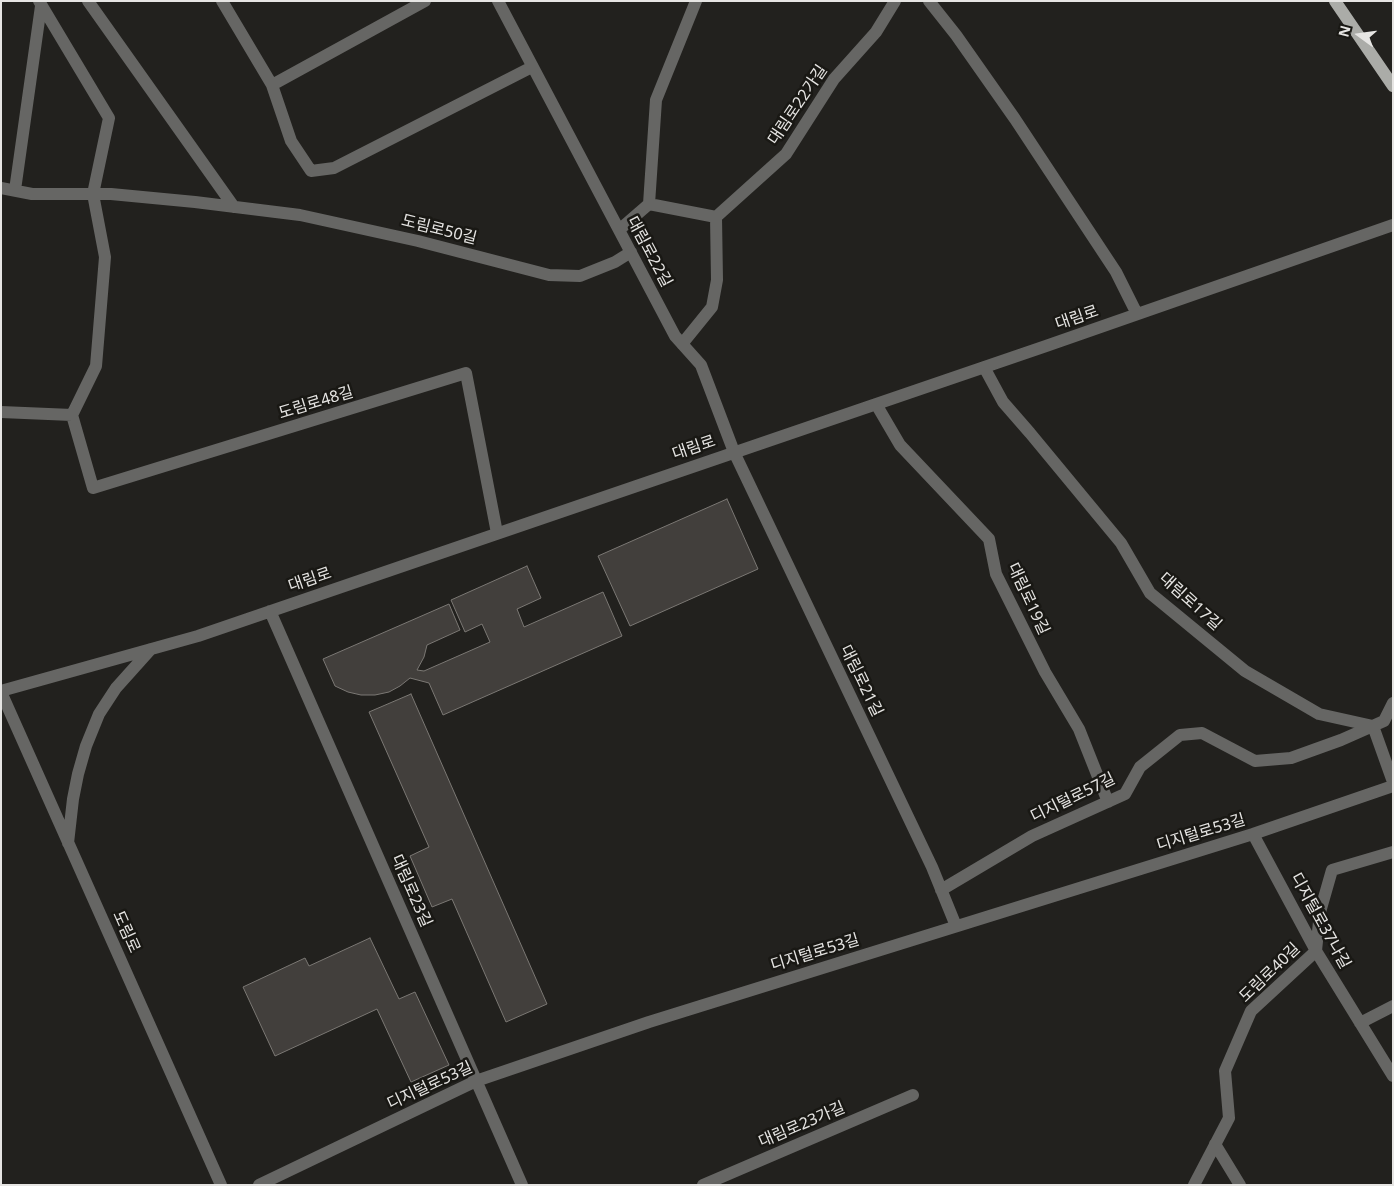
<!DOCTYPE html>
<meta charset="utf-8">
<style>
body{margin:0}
#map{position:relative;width:1394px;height:1186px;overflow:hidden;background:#22211e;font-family:"Noto Sans",sans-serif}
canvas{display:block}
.frame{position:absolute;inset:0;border:2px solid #e6e5e3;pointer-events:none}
.north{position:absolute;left:1334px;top:10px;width:50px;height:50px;-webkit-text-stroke:4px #191814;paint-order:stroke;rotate:284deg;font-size:14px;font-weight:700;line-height:20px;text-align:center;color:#e6e5e3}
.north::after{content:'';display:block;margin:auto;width:18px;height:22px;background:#e6e5e3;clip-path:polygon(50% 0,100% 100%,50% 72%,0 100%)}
</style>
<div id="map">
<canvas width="1394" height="1186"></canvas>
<div class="frame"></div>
<div class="north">N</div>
</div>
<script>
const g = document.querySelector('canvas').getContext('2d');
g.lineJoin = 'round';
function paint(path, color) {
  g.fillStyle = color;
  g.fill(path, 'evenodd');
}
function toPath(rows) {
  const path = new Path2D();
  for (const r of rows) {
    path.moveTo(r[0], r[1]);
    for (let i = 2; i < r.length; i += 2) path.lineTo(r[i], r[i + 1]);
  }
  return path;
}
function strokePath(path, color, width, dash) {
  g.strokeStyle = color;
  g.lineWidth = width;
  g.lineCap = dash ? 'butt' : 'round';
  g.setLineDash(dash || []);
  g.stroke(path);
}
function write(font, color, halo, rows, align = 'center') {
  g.font = font + ' "Noto Sans","Noto Sans KR",sans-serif';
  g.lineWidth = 5;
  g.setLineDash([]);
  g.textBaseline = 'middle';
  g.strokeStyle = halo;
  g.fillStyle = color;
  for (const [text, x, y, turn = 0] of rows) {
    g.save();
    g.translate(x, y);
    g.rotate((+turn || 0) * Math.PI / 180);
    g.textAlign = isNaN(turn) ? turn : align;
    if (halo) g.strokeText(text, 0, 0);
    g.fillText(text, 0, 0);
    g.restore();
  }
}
const building = toPath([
 [727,499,758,569,630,626,598,556,727,499],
 [527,566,541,598,517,609,524,627,603,592,622,636,443,715,429,683,410,678,400,686,389,692,375,695,361,695,348,692,335,686,323,659,449,604,460,630,427,645,424,657,417,670,424,671,490,642,482,624,465,632,451,600,527,566],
 [411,694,547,1004,506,1022,452,899,432,907,410,856,429,847,369,712,411,694],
 [370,938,399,999,415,992,449,1065,411,1082,377,1009,275,1056,243,987,305,958,309,966,370,938]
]);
paint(building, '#423f3c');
strokePath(building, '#7b7874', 1);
strokePath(toPath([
 [39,1,109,118,93,194,105,257,96,366,72,415],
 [88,1,234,207],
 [222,1,272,85,291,141,311,171,334,168,532,67],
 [498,1,675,336,701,365,734,452,932,867,956,926],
 [929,1,956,35,1015,119,1116,272,1137,314],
 [272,85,425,1],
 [1,188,32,194,111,194,195,202,300,215,418,241,549,275,580,276,615,262,631,252],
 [15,190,41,6],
 [649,204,716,217],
 [619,230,649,204,656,100,696,1],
 [682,344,712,307,717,280,716,217,786,154,834,79,876,32,895,1],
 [984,367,1003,402,1030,433,1121,543,1150,593,1245,671,1319,714,1373,726,1393,782],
 [876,404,900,445,989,539,996,574,1045,672,1079,729,1108,802],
 [1,412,72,415,93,488,466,373,497,533],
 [270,611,522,1185],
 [1,691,198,636,1046,346,1393,225],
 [1,692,221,1185],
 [1253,834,1316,951,1393,1076],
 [68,843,73,799,78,774,86,746,99,714,116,688,151,649],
 [941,890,1032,836,1125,794,1140,767,1180,735,1202,733,1255,761,1291,758,1341,740,1384,721,1393,703],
 [1360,1023,1393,1006],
 [1215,1144,1240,1185],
 [259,1185,476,1081,649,1022,1253,834,1393,786],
 [703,1185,913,1095],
 [1194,1185,1229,1118,1225,1071,1251,1011,1316,951,1320,912,1332,870,1393,852]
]), '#666664', 12);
strokePath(toPath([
 [1335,1,1393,86]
]), '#abaca8', 12);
write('16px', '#e6e5e3', '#191814', [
 ["대림로22가길",798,105,-56],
 ["도림로50길",439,230,14],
 ["대림로22길",649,252,62],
 ["대림로",1077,318,-19],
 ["도림로48길",316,403,-17],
 ["대림로",694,448,-19],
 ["대림로",310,580,-19],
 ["대림로19길",1028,599,65],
 ["대림로17길",1190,602,42],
 ["대림로21길",861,681,64],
 ["디지털로57길",1073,798,-26],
 ["디지털로53길",1201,833,-17],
 ["대림로23길",411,891,66],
 ["디지털로37나길",1320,921,61],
 ["도림로",126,932,66],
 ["디지털로53길",815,953,-17],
 ["도림로40길",1270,973,-44],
 ["디지털로53길",430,1086,-25],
 ["대림로23가길",802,1125,-23]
]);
</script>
